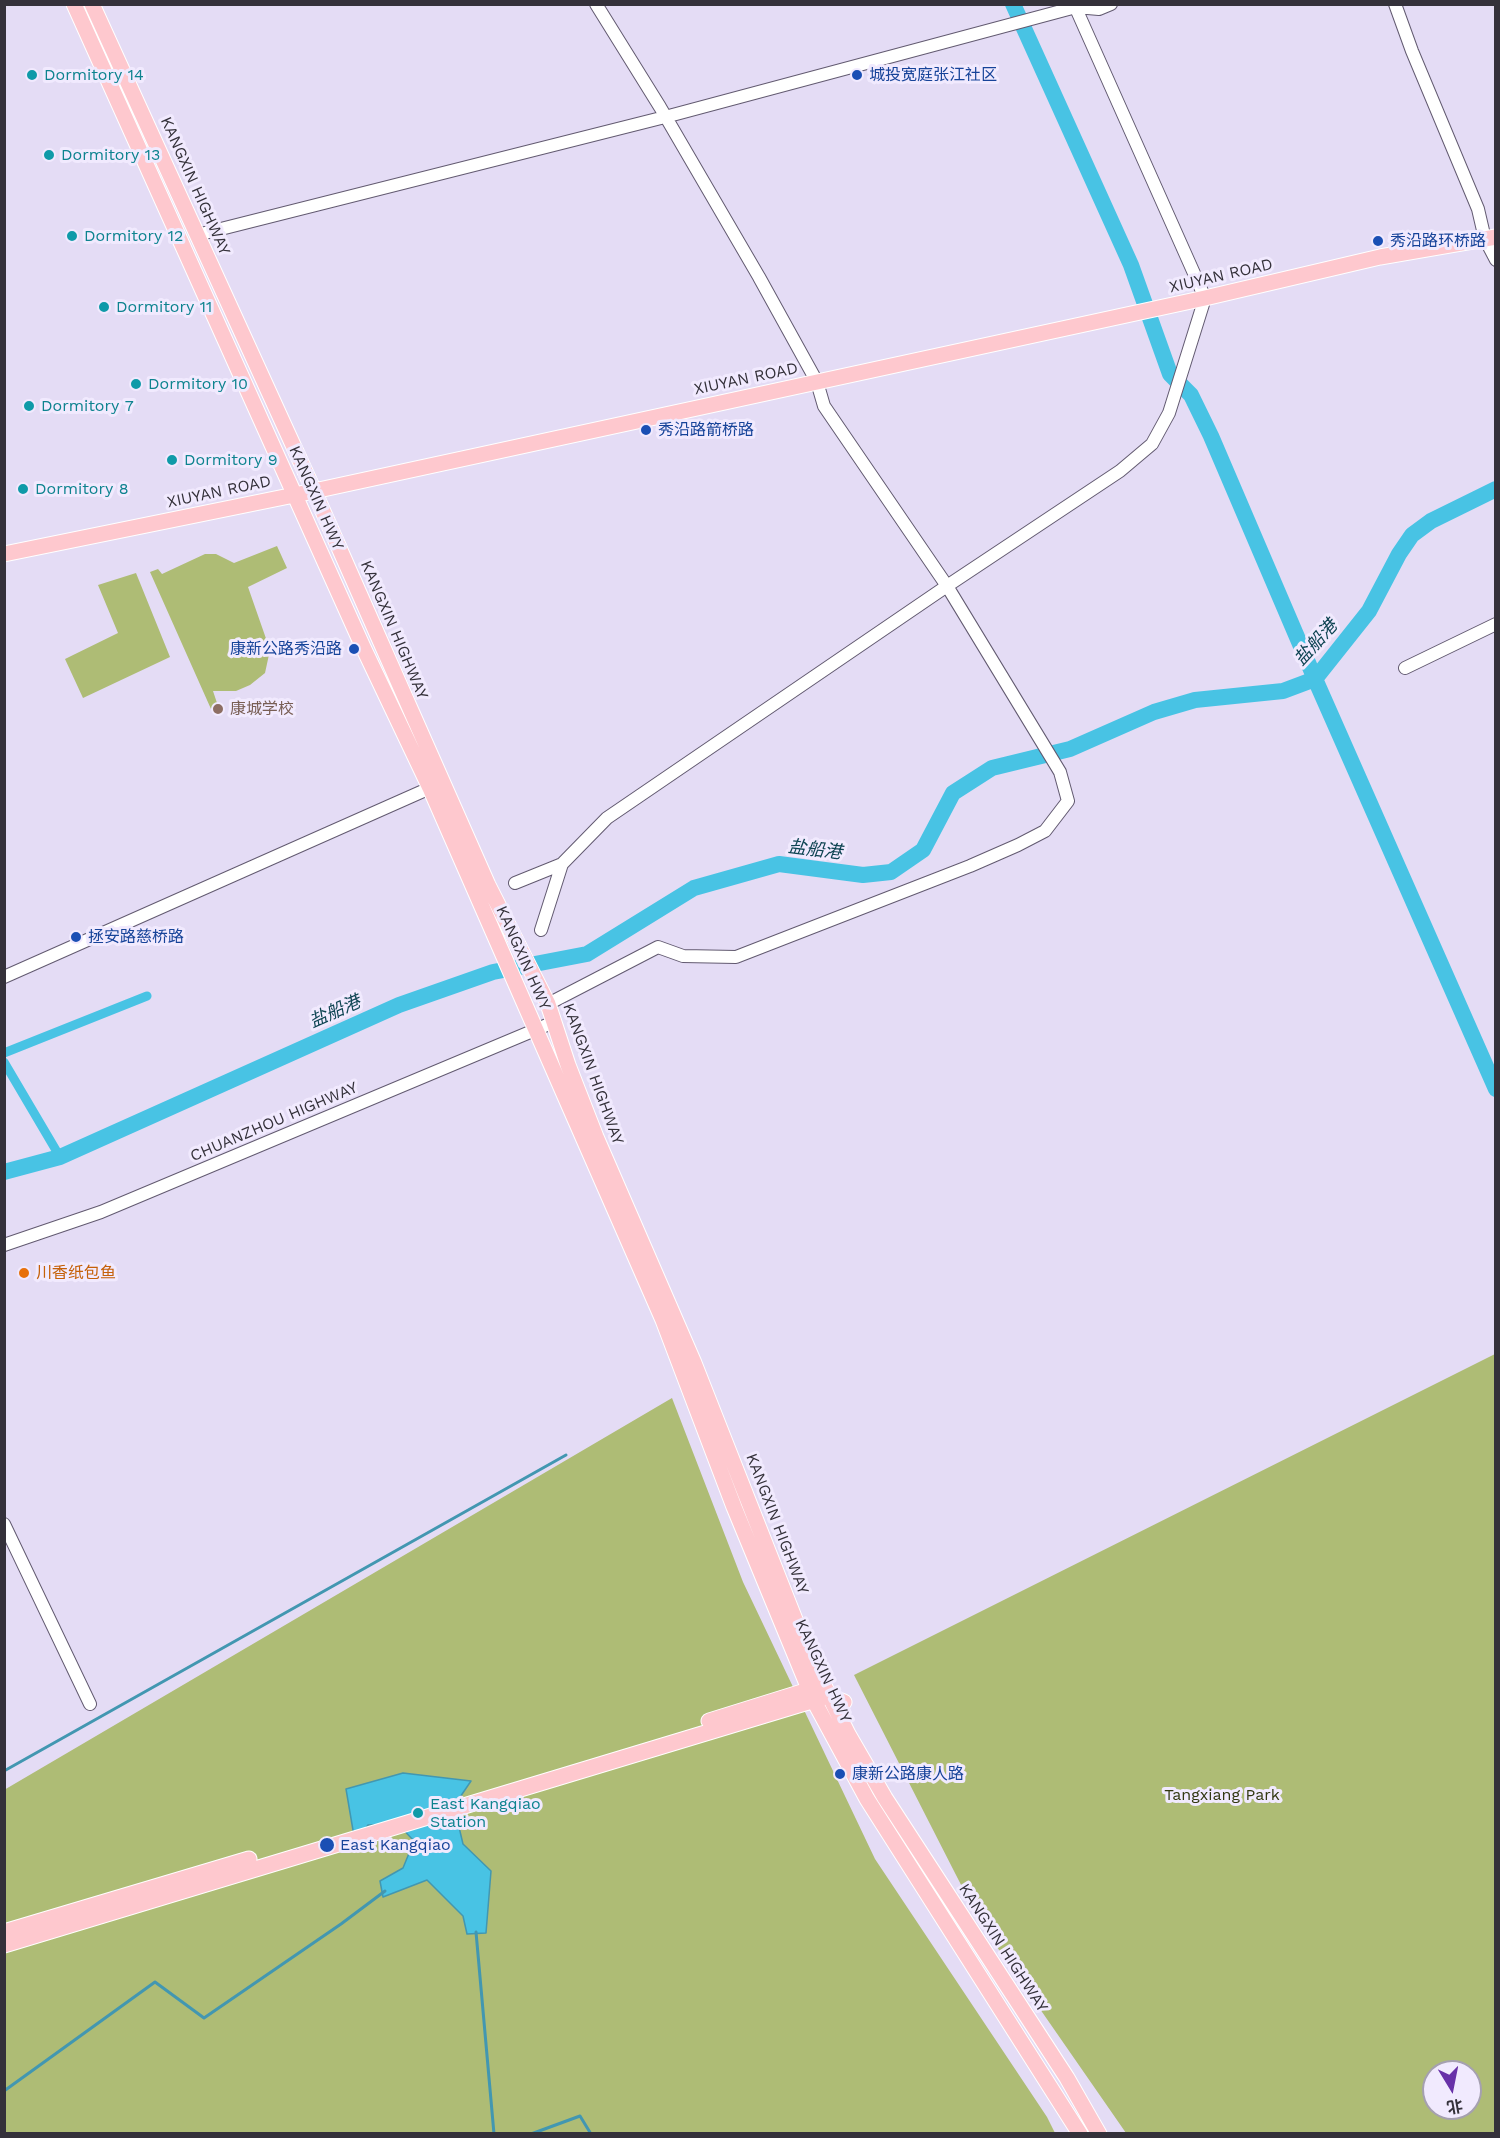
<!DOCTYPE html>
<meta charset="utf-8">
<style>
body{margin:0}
#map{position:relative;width:1500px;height:2138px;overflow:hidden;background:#e4dcf5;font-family:"Work Sans","Noto Sans SC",sans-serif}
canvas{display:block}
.frame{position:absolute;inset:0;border:6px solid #34313a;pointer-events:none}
.north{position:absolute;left:1422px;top:2060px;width:60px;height:60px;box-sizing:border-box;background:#f1eafe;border:2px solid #a5a0b0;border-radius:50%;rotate:170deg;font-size:16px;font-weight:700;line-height:24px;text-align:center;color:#34313a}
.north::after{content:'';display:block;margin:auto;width:21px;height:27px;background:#6831a8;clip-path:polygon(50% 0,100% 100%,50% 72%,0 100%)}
</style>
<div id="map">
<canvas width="1500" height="2138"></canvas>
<div class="frame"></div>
<div class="north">北</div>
</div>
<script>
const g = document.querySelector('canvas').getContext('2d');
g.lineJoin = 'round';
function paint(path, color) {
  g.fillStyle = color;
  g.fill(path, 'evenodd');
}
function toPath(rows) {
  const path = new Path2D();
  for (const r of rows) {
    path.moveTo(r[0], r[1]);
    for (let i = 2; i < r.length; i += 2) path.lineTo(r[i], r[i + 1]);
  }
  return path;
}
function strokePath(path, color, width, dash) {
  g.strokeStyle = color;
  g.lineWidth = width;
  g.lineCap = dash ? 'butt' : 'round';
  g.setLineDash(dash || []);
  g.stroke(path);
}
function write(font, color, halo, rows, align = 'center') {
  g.font = font + ' "Work Sans","Noto Sans SC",sans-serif';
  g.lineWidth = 6;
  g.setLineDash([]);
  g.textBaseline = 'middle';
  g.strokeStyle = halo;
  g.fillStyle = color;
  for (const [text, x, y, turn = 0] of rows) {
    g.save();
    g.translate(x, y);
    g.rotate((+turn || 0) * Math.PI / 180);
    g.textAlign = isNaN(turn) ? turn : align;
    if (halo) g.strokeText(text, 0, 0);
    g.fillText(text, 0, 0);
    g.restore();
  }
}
paint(toPath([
 [277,546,287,568,248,587,270,650,265,673,250,685,236,691,213,691,218,706,211,709,150,572,158,569,162,574,205,554,216,554,234,563],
 [136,573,170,657,83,698,65,659,118,633,98,585],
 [1495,1354,1495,2133,1126,2133,981,1924,854,1675],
 [1434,2072,1470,2072,1470,2108,1434,2108],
 [672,1398,743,1582,875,1859,1047,2117,1055,2133,5,2133,4,1790]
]), '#aebc75');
const water = toPath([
 [403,1773,471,1781,454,1806,463,1844,491,1871,486,1933,467,1934,463,1916,427,1880,383,1897,380,1881,403,1868,414,1841,398,1824,368,1825,355,1842,346,1789,403,1773]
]);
paint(water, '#48c3e4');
strokePath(water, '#4297b1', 1.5);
strokePath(toPath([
 [4,1771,566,1455],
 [476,1932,494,2134],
 [4,2091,155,1982,204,2018,341,1924,385,1891],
 [531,2134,580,2116,591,2134]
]), '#4297b1', 3);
strokePath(toPath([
 [4,1053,147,996],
 [4,1062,60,1157]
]), '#48c3e4', 9);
strokePath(toPath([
 [1013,4,1131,265,1170,374,1191,395,1211,436,1315,679,1496,1089],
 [4,1172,60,1157,399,1005,493,972,587,954,694,888,779,864,863,875,891,872,923,850,953,793,992,768,1070,749,1154,712,1195,700,1283,691,1315,679,1369,611,1399,554,1412,535,1431,521,1496,489]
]), '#48c3e4', 16);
const minor = toPath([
 [1395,4,1412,51,1478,209,1485,239,1496,260],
 [1076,7,1099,9,1111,4],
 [197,235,665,117,1076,7,1080,4],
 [1405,668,1496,624],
 [515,883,562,864],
 [541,930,562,864,607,818,947,586,1120,471,1152,444,1169,413,1205,298,1074,4],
 [4,977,430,788],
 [548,1004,658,947,683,956,736,957,970,866,1018,845,1045,831,1068,801,1060,772,947,586,824,406,817,382,759,277,660,107,596,4],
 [4,1245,101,1212,554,1022],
 [4,1524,90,1704]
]);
const major = toPath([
 [74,4,363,647,430,788,663,1320,734,1507,814,1701,867,1799,1080,2134],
 [92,4,314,491,488,885,548,1004,568,1065,596,1137,694,1363,809,1655,848,1734,885,1798,1067,2078,1099,2134],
 [4,554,314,491,1205,298,1380,257,1496,237],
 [709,1721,818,1687],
 [4,1932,249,1859],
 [4,1945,828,1696,844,1702]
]);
strokePath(minor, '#625a70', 14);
strokePath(major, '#fff', 17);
strokePath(minor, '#fff', 12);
strokePath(major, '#fec8ce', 15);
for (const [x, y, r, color] of [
 [32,75,6,"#0f9aa8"],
 [857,75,6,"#1a4fb4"],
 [49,155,6,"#0f9aa8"],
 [72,236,6,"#0f9aa8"],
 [1378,241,6,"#1a4fb4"],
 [104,307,6,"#0f9aa8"],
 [136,384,6,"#0f9aa8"],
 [29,406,6,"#0f9aa8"],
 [646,430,6,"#1a4fb4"],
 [172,460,6,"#0f9aa8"],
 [23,489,6,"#0f9aa8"],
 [354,649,6,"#1a4fb4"],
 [218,709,6,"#8d6e63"],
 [76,937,6,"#1a4fb4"],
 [24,1273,6,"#e8710a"],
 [840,1774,6,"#1a4fb4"],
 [418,1813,6,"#0f9aa8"],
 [327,1845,8,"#1a4fb4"]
]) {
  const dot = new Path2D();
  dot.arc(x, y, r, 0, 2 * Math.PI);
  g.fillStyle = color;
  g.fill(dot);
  strokePath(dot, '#f1eafe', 2);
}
write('16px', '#0d838f', '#f1eafe', [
 ["Dormitory 14",44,75],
 ["Dormitory 13",61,155],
 ["Dormitory 12",84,236],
 ["Dormitory 11",116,307],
 ["Dormitory 10",148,384],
 ["Dormitory 7",41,406],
 ["Dormitory 9",184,460],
 ["Dormitory 8",35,489],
 ["East Kangqiao",430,1804],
 ["Station",430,1822]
], 'left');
write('16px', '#164399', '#f1eafe', [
 ["城投宽庭张江社区",869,75],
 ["秀沿路环桥路",1390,241],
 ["秀沿路箭桥路",658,430],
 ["康新公路秀沿路",342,649,"right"],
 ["拯安路慈桥路",88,937],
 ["康新公路康人路",852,1774],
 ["East Kangqiao",340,1845]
], 'left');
write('16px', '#34313a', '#f1eafe', [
 ["KANGXIN HIGHWAY",195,186,66],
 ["XIUYAN ROAD",1221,276,-13],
 ["XIUYAN ROAD",746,379,-12],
 ["XIUYAN ROAD",219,492,-12],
 ["KANGXIN HWY",316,498,66],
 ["KANGXIN HIGHWAY",394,630,67],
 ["KANGXIN HWY",523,958,66],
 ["KANGXIN HIGHWAY",593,1074,70],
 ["CHUANZHOU HIGHWAY",274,1122,-23],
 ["KANGXIN HIGHWAY",777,1524,69],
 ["KANGXIN HWY",823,1671,65],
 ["KANGXIN HIGHWAY",1003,1948,57]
]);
write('16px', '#785e54', '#f1eafe', [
 ["康城学校",230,709]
], 'left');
write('16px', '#c56008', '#f1eafe', [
 ["川香纸包鱼",36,1273]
], 'left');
write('16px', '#313710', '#f1eafe', [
 ["Tangxiang Park",1222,1795]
]);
write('italic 18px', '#0e4452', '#f1eafe', [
 ["盐船港",1316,643,-48],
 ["盐船港",815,850,7],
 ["盐船港",335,1012,-24]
]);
</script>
